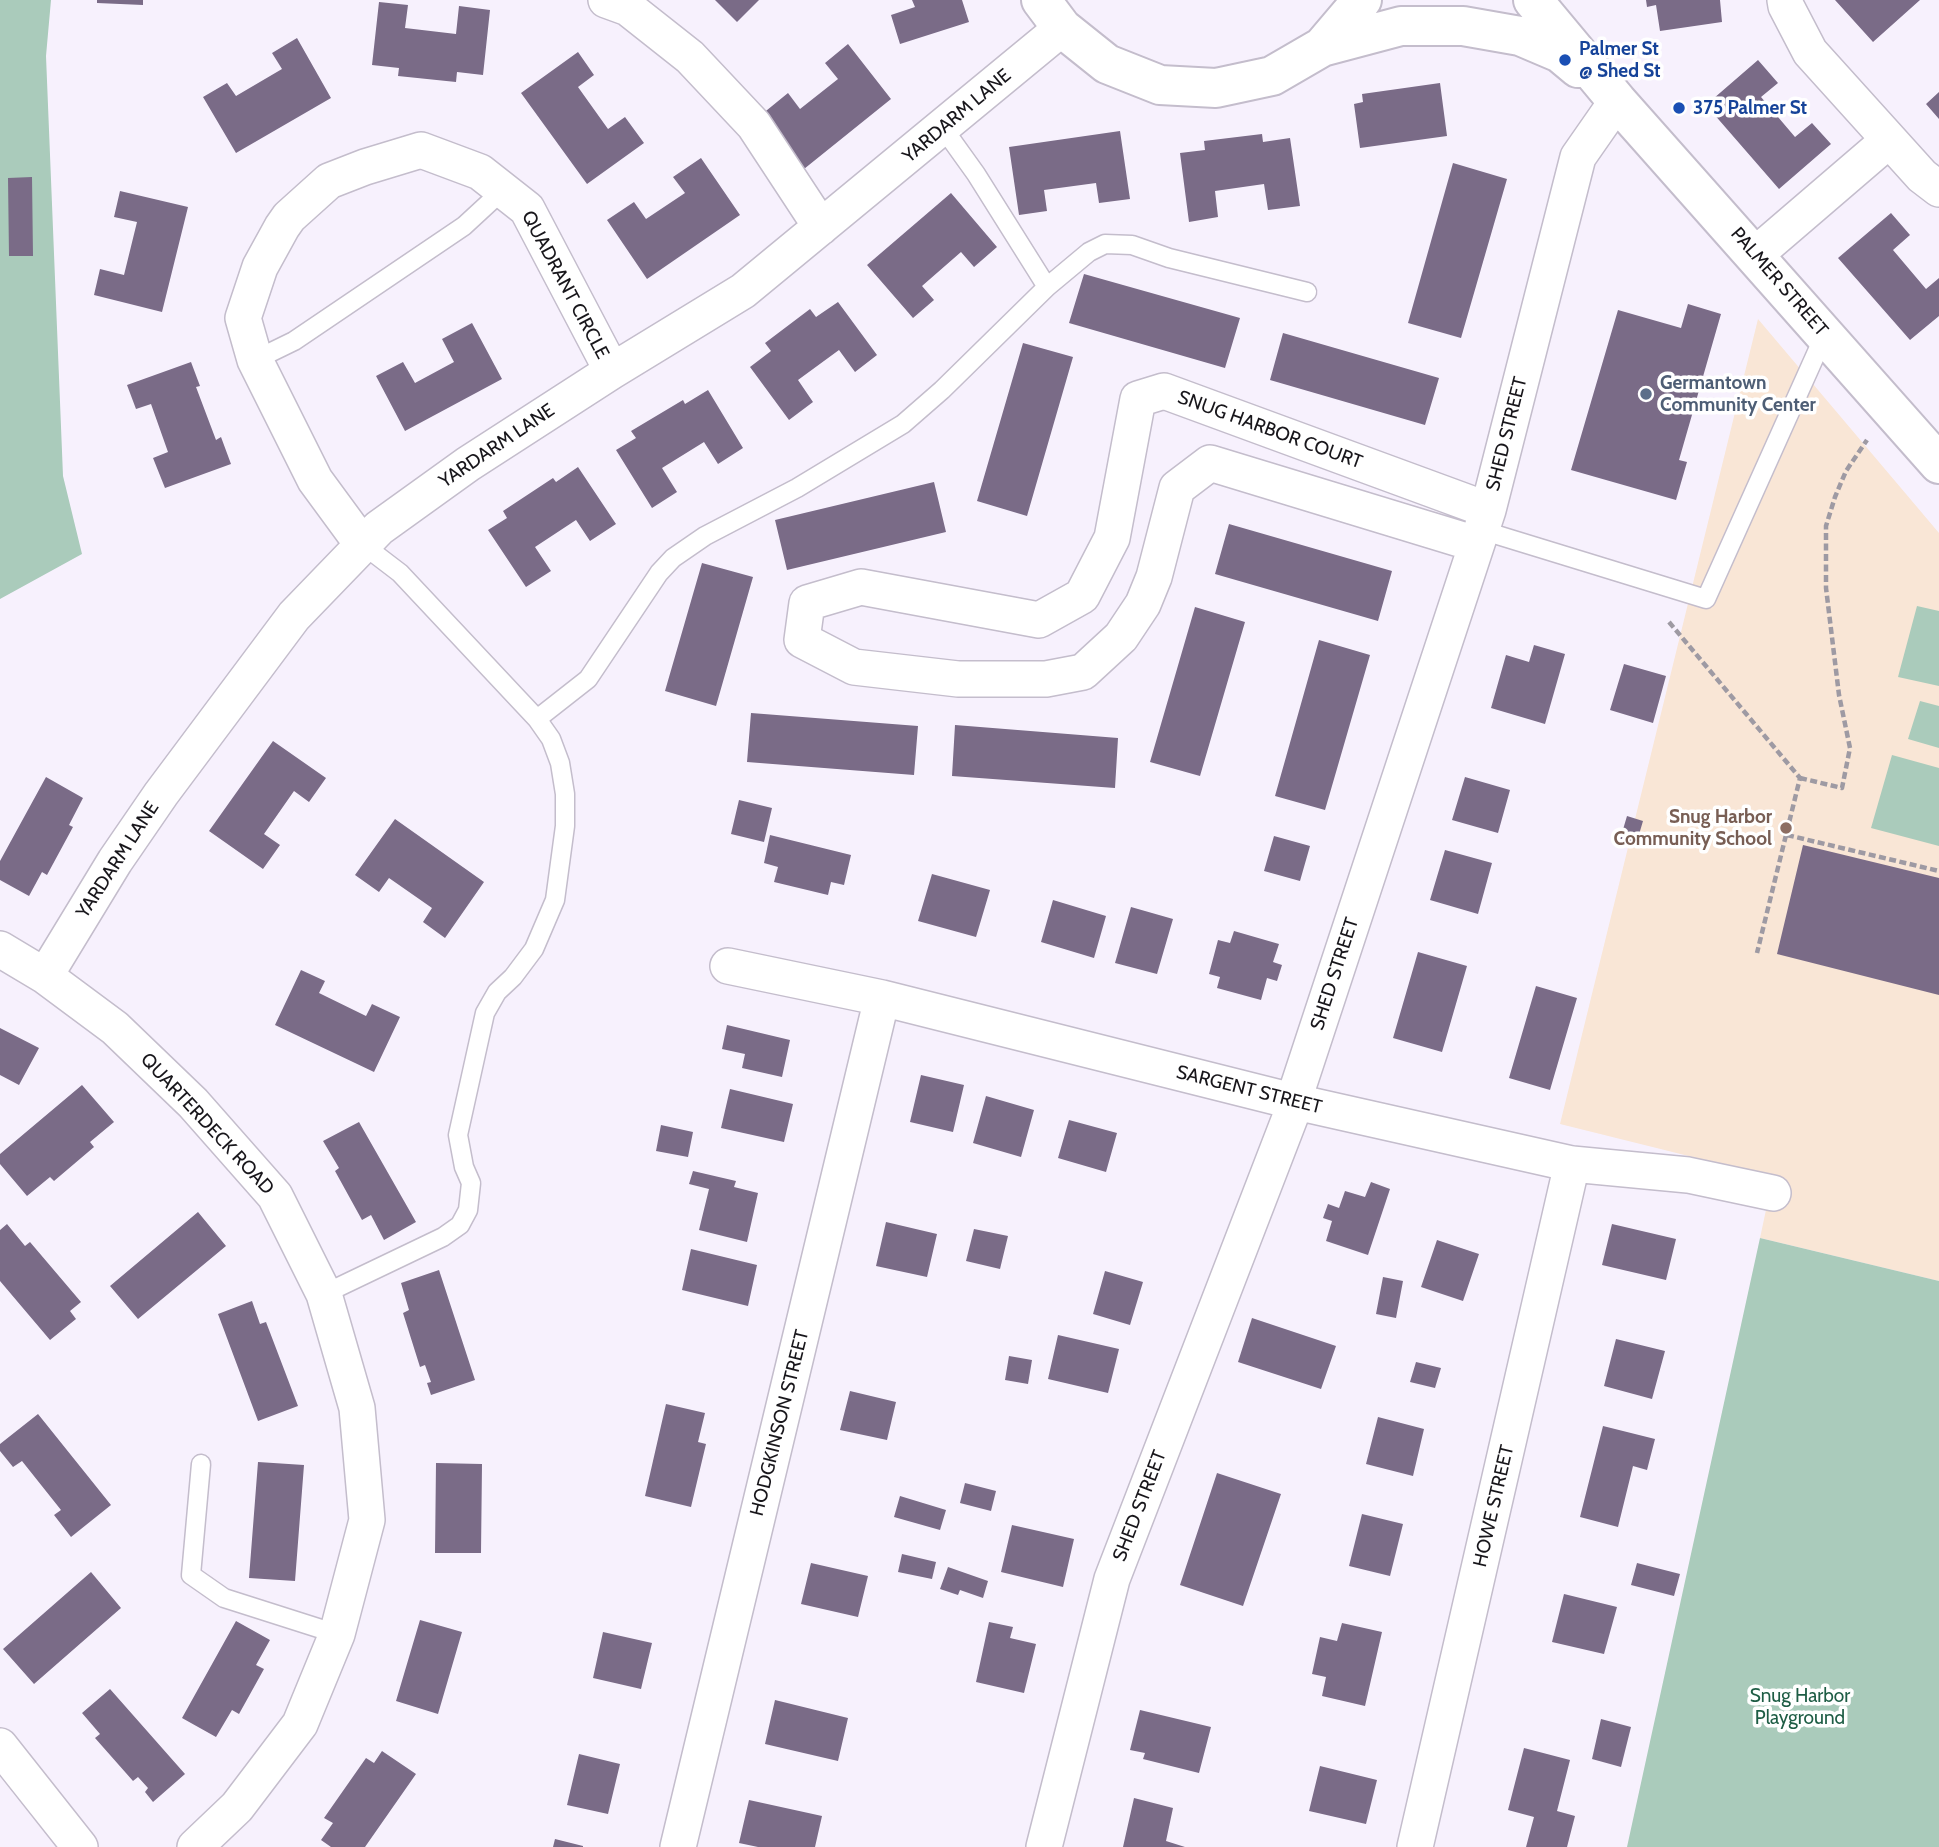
<!DOCTYPE html>
<style>
body{margin:0}
canvas{display:block;background:#f7f1fd}
</style>
<canvas width="1939" height="1847"></canvas>
<script>
const g = document.querySelector('canvas').getContext('2d');
g.lineJoin = 'round';
function paint(path, color) {
  g.fillStyle = color;
  g.fill(path, 'evenodd');
}
function toPath(rows) {
  const path = new Path2D();
  for (const r of rows) {
    path.moveTo(r[0], r[1]);
    for (let i = 2; i < r.length; i += 2) path.lineTo(r[i], r[i + 1]);
  }
  return path;
}
function strokePath(path, color, width, dash) {
  g.strokeStyle = color;
  g.lineWidth = width;
  g.lineCap = dash ? 'butt' : 'round';
  g.setLineDash(dash || []);
  g.stroke(path);
}
function write(font, color, halo, rows, align = 'center') {
  g.font = font + ' Cabin,sans-serif';
  g.lineWidth = 7;
  g.setLineDash([]);
  g.textBaseline = 'middle';
  g.strokeStyle = halo;
  g.fillStyle = color;
  for (const [text, x, y, turn = 0] of rows) {
    g.save();
    g.translate(x, y);
    g.rotate((+turn || 0) * Math.PI / 180);
    g.textAlign = isNaN(turn) ? turn : align;
    if (halo) g.strokeText(text, 0, 0);
    g.fillText(text, 0, 0);
    g.restore();
  }
}
paint(toPath([
 [1758,319,1939,533,1939,1281,1760,1238,1773,1177,1560,1124]
]), '#f9e6d6');
paint(toPath([
 [0,0,51,0,46,56,63,476,82,554,0,599],
 [1917,606,1939,611,1939,686,1898,677],
 [1920,701,1939,706,1939,748,1908,739],
 [1892,755,1939,768,1939,846,1871,828],
 [1760,1238,1939,1281,1939,1847,1627,1847]
]), '#aacbbb');
paint(toPath([
 [97,0,143,0,143,5,97,3],
 [715,0,759,0,737,22],
 [912,0,962,0,969,22,900,44,891,15,915,7],
 [1646,0,1720,0,1722,22,1660,31,1656,5,1647,7],
 [1835,0,1920,0,1873,42],
 [379,2,408,5,405,28,456,34,459,6,490,10,483,75,457,72,456,82,398,76,399,68,372,65],
 [297,38,331,98,236,153,203,97,227,83,236,96,282,69,272,53],
 [848,44,891,99,804,169,761,115,788,93,800,109,838,79,825,63],
 [578,52,594,75,578,87,608,129,625,117,644,143,587,184,521,93],
 [1758,60,1778,83,1761,97,1795,137,1812,123,1831,144,1779,189,1706,105],
 [1440,83,1447,136,1360,148,1354,104,1363,102,1362,94],
 [1939,92,1939,119,1926,104],
 [1120,131,1130,199,1099,203,1096,183,1044,190,1047,211,1019,215,1009,147],
 [1262,134,1263,142,1290,138,1300,206,1268,210,1264,184,1215,191,1218,217,1189,222,1180,153,1205,150,1204,141],
 [701,158,740,215,647,279,607,220,634,202,646,219,685,193,673,177],
 [1453,163,1507,179,1461,338,1408,323],
 [32,177,33,256,9,256,8,178],
 [120,191,188,207,162,312,94,295,100,269,124,275,137,222,114,217],
 [951,193,997,247,974,267,961,252,922,286,934,300,913,318,867,265],
 [1891,213,1910,235,1893,250,1926,289,1939,278,1939,316,1910,340,1838,258],
 [1084,274,1240,318,1225,368,1069,323],
 [838,302,877,355,855,372,839,350,798,380,813,402,789,420,750,367,771,351,765,343,810,309,816,317],
 [1688,304,1721,314,1679,460,1687,462,1676,500,1571,470,1618,310,1681,328],
 [472,323,502,379,405,431,376,376,403,362,415,383,454,362,442,339],
 [1283,333,1439,378,1425,425,1270,380],
 [1023,343,1073,357,1027,516,977,501],
 [191,362,200,386,196,387,216,440,221,437,231,464,165,488,153,458,168,452,151,404,136,409,127,385],
 [708,390,743,448,718,464,704,442,662,468,677,492,652,508,616,450,636,438,631,431,683,400,685,404],
 [578,467,616,524,590,541,576,520,535,547,551,571,526,587,488,530,507,518,503,511,553,478,556,482],
 [934,482,946,532,787,570,775,520],
 [1229,524,1392,571,1378,621,1215,574],
 [702,563,753,577,716,706,665,691],
 [1195,607,1245,622,1200,776,1150,762],
 [1319,640,1370,655,1325,810,1275,796],
 [1534,645,1565,654,1545,724,1491,708,1506,655,1529,662],
 [1624,664,1666,676,1653,723,1610,710],
 [751,713,918,726,914,775,747,762],
 [955,725,1118,738,1115,788,952,776],
 [273,741,326,778,309,802,294,791,264,834,280,845,263,869,209,831],
 [46,777,83,798,69,825,73,827,47,875,42,872,29,896,0,880,0,861],
 [1465,777,1510,790,1498,833,1452,820],
 [739,800,772,808,764,842,731,834],
 [1627,816,1643,821,1635,848,1619,843],
 [395,819,484,882,445,938,423,922,432,908,389,878,379,892,355,875],
 [770,835,851,855,844,885,831,882,828,895,774,882,778,867,764,863],
 [1274,836,1310,846,1300,881,1264,871],
 [1803,845,1939,878,1939,995,1777,954],
 [1445,850,1492,863,1478,914,1430,900],
 [932,874,990,890,976,937,918,921],
 [1053,900,1106,916,1094,958,1041,942],
 [1131,907,1173,919,1157,974,1115,963],
 [1234,931,1279,944,1273,962,1282,965,1277,981,1267,978,1261,1000,1217,988,1220,977,1209,974,1218,940,1230,943],
 [1418,952,1467,966,1442,1052,1393,1038],
 [301,970,325,981,319,993,366,1016,372,1004,400,1017,374,1072,275,1025],
 [1536,986,1577,998,1550,1090,1509,1078],
 [727,1025,790,1040,782,1077,742,1068,745,1054,722,1049],
 [0,1028,39,1048,19,1085,0,1075],
 [921,1075,964,1085,953,1132,910,1122],
 [82,1085,114,1122,90,1142,94,1147,54,1181,50,1177,27,1196,0,1164,0,1154],
 [730,1089,793,1104,784,1142,721,1128],
 [986,1096,1034,1110,1021,1157,973,1143],
 [1069,1120,1117,1133,1106,1172,1058,1158],
 [359,1122,416,1222,384,1240,371,1215,362,1220,335,1171,339,1168,323,1141],
 [661,1125,693,1132,688,1157,656,1151],
 [693,1171,736,1181,734,1187,758,1193,747,1242,699,1230,709,1189,689,1184],
 [1371,1182,1390,1189,1368,1255,1326,1241,1332,1221,1323,1218,1328,1204,1339,1208,1345,1191,1365,1197],
 [198,1212,226,1246,138,1319,110,1286],
 [886,1222,937,1234,927,1277,876,1266],
 [7,1224,25,1246,30,1242,81,1302,70,1311,76,1319,50,1340,0,1281,0,1230],
 [1612,1224,1676,1239,1666,1280,1602,1265],
 [974,1229,1008,1236,1000,1269,966,1261],
 [1437,1240,1479,1254,1463,1301,1421,1287],
 [691,1249,757,1265,748,1306,682,1290],
 [439,1270,475,1380,431,1395,427,1383,431,1382,425,1365,420,1367,403,1313,409,1310,401,1283],
 [1105,1271,1143,1282,1130,1325,1093,1314],
 [1383,1277,1403,1281,1396,1318,1376,1314],
 [252,1301,260,1324,266,1322,298,1406,258,1421,218,1314],
 [1252,1318,1336,1346,1321,1389,1238,1362],
 [1058,1335,1119,1349,1108,1393,1048,1379],
 [1616,1339,1665,1351,1652,1399,1604,1386],
 [1009,1356,1032,1360,1028,1384,1005,1380],
 [1416,1362,1441,1368,1435,1388,1410,1382],
 [850,1391,896,1402,887,1440,840,1430],
 [666,1404,705,1413,698,1442,706,1444,691,1507,645,1496],
 [38,1414,111,1505,71,1537,54,1515,61,1510,22,1461,13,1467,0,1451,0,1444],
 [1378,1417,1424,1429,1413,1476,1366,1464],
 [1603,1426,1655,1439,1647,1470,1633,1466,1618,1527,1580,1517],
 [258,1462,304,1465,295,1581,249,1578],
 [436,1463,482,1464,481,1553,435,1553],
 [1217,1473,1281,1494,1243,1606,1180,1585],
 [965,1483,996,1491,991,1511,960,1503],
 [900,1496,946,1510,940,1530,894,1517],
 [1362,1514,1403,1524,1390,1576,1349,1566],
 [1012,1525,1074,1539,1063,1587,1001,1572],
 [902,1554,936,1562,932,1579,898,1572],
 [811,1563,868,1576,858,1617,801,1604],
 [1637,1563,1680,1574,1674,1596,1631,1585],
 [948,1567,988,1581,983,1598,960,1590,958,1595,940,1589],
 [91,1572,121,1608,34,1684,3,1649],
 [1564,1594,1617,1607,1604,1654,1552,1642],
 [420,1620,462,1632,438,1714,396,1701],
 [236,1621,270,1640,256,1665,264,1669,239,1714,232,1710,216,1737,182,1718],
 [989,1622,1013,1627,1010,1638,1036,1644,1024,1693,976,1682],
 [1342,1623,1382,1632,1365,1706,1322,1696,1326,1677,1312,1674,1320,1637,1337,1641],
 [603,1632,652,1643,641,1689,593,1678],
 [110,1689,185,1774,153,1802,145,1792,148,1788,138,1777,133,1781,95,1738,100,1734,82,1713],
 [775,1700,848,1718,838,1761,765,1744],
 [1140,1710,1211,1727,1199,1773,1143,1759,1145,1753,1130,1750],
 [1601,1719,1631,1727,1621,1767,1592,1759],
 [1524,1748,1570,1760,1557,1811,1575,1816,1567,1847,1526,1847,1534,1817,1508,1810],
 [382,1751,416,1774,365,1847,331,1847,321,1840,333,1823,324,1818,366,1758,374,1763],
 [579,1754,620,1764,608,1814,567,1805],
 [1320,1766,1377,1780,1366,1824,1309,1811],
 [1134,1798,1173,1808,1166,1841,1185,1847,1123,1847],
 [749,1800,822,1816,815,1847,758,1847,739,1843],
 [555,1839,583,1846,583,1847,553,1847]
]), '#7a6b87');
const lane = toPath([
 [943,128,976,174,1047,287],
 [255,360,294,341,464,226,503,190],
 [1481,530,1706,599,1825,334],
 [537,719,588,679,659,573,673,558,705,536,797,488,903,424,942,390,1047,287,1089,252,1105,244,1132,245,1169,258,1307,292],
 [324,1294,443,1237,460,1225,468,1210,471,1183,464,1167,458,1135,485,1013,497,992,513,977,534,949,555,900,565,826,565,794,560,763,551,739,537,719,400,573,362,544],
 [201,1464,191,1575,224,1598,337,1634]
]);
const street = toPath([
 [606,0,628,8,690,57,754,125,821,227],
 [1785,0,1786,6,1810,52,1922,176,1939,189],
 [1755,255,1889,140],
 [362,544,315,480,255,360,243,318,260,267,282,227,289,217,329,181,365,167,421,150,480,172,527,209,612,371],
 [1476,544,1210,463,1177,488,1154,577,1143,604,1121,637,1083,672,1046,679,958,679,854,667,802,640,807,603,861,587,1039,620,1082,596,1112,538,1138,399,1164,391,1488,510],
 [0,949,45,976,115,1028,193,1103,275,1196,324,1294,357,1408,367,1520,337,1634,300,1724,237,1807,195,1847],
 [728,966,882,998,1296,1102,1572,1164,1688,1175,1773,1193],
 [45,976,115,861,161,794,294,616,379,528,468,464,612,371,743,291,1062,28],
 [0,1746,80,1847],
 [678,1847,882,998],
 [1044,1847,1112,1579,1296,1102,1298,1087,1488,510,1578,157,1617,101],
 [1415,1847,1572,1164]
]);
const secondary = toPath([
 [1041,0,1062,28,1107,64,1160,85,1216,88,1272,76,1322,47,1362,0],
 [1533,0,1617,101,1939,464],
 [1322,47,1401,26,1463,26,1520,36,1560,53,1578,68]
]);
strokePath(lane, '#c4bdcc', 21);
strokePath(street, '#c4bdcc', 38);
strokePath(secondary, '#c4bdcc', 42);
strokePath(toPath([
 [1669,622,1800,778,1757,953],
 [1800,778,1842,788,1850,748,1839,695,1826,588,1826,526,1835,497,1846,471,1867,440],
 [1787,835,1939,871]
]), '#9e9aa3', 4.5, [7, 3.5]);
strokePath(lane, '#fff', 18);
strokePath(street, '#fff', 35);
strokePath(secondary, '#fff', 38);
for (const [x, y, r, color] of [
 [1565,60,7,"#1a4fb4"],
 [1679,108,7,"#1a4fb4"],
 [1646,394,7,"#5c6f8a"],
 [1786,828,7,"#8d6e63"]
]) {
  const dot = new Path2D();
  dot.arc(x, y, r, 0, 2 * Math.PI);
  g.fillStyle = color;
  g.fill(dot);
  strokePath(dot, '#fff', 2.5);
}
write('bold 19px', '#164399', '#fff', [
 ["Palmer St",1579,49],
 ["@ Shed St",1579,71],
 ["375 Palmer St",1693,108]
], 'left');
write('19px', '#18161b', '#fff', [
 ["YARDARM LANE",957,116,-40],
 ["PALMER STREET",1779,282,49],
 ["QUADRANT CIRCLE",565,285,62],
 ["SNUG HARBOR COURT",1270,430,20],
 ["SHED STREET",1507,434,-76],
 ["YARDARM LANE",497,446,-34],
 ["YARDARM LANE",118,860,-57],
 ["SHED STREET",1335,974,-72],
 ["SARGENT STREET",1249,1090,14],
 ["QUARTERDECK ROAD",207,1124,47],
 ["HODGKINSON STREET",780,1423,-76],
 ["SHED STREET",1140,1506,-69],
 ["HOWE STREET",1494,1506,-77]
]);
write('bold 19px', '#4e5e75', '#fff', [
 ["Germantown",1660,383],
 ["Community Center",1660,405]
], 'left');
write('bold 19px', '#785e54', '#fff', [
 ["Snug Harbor",1772,817],
 ["Community School",1772,839]
], 'right');
write('19px', '#1e5d45', '#fff', [
 ["Snug Harbor",1800,1696],
 ["Playground",1800,1718]
]);
</script>
